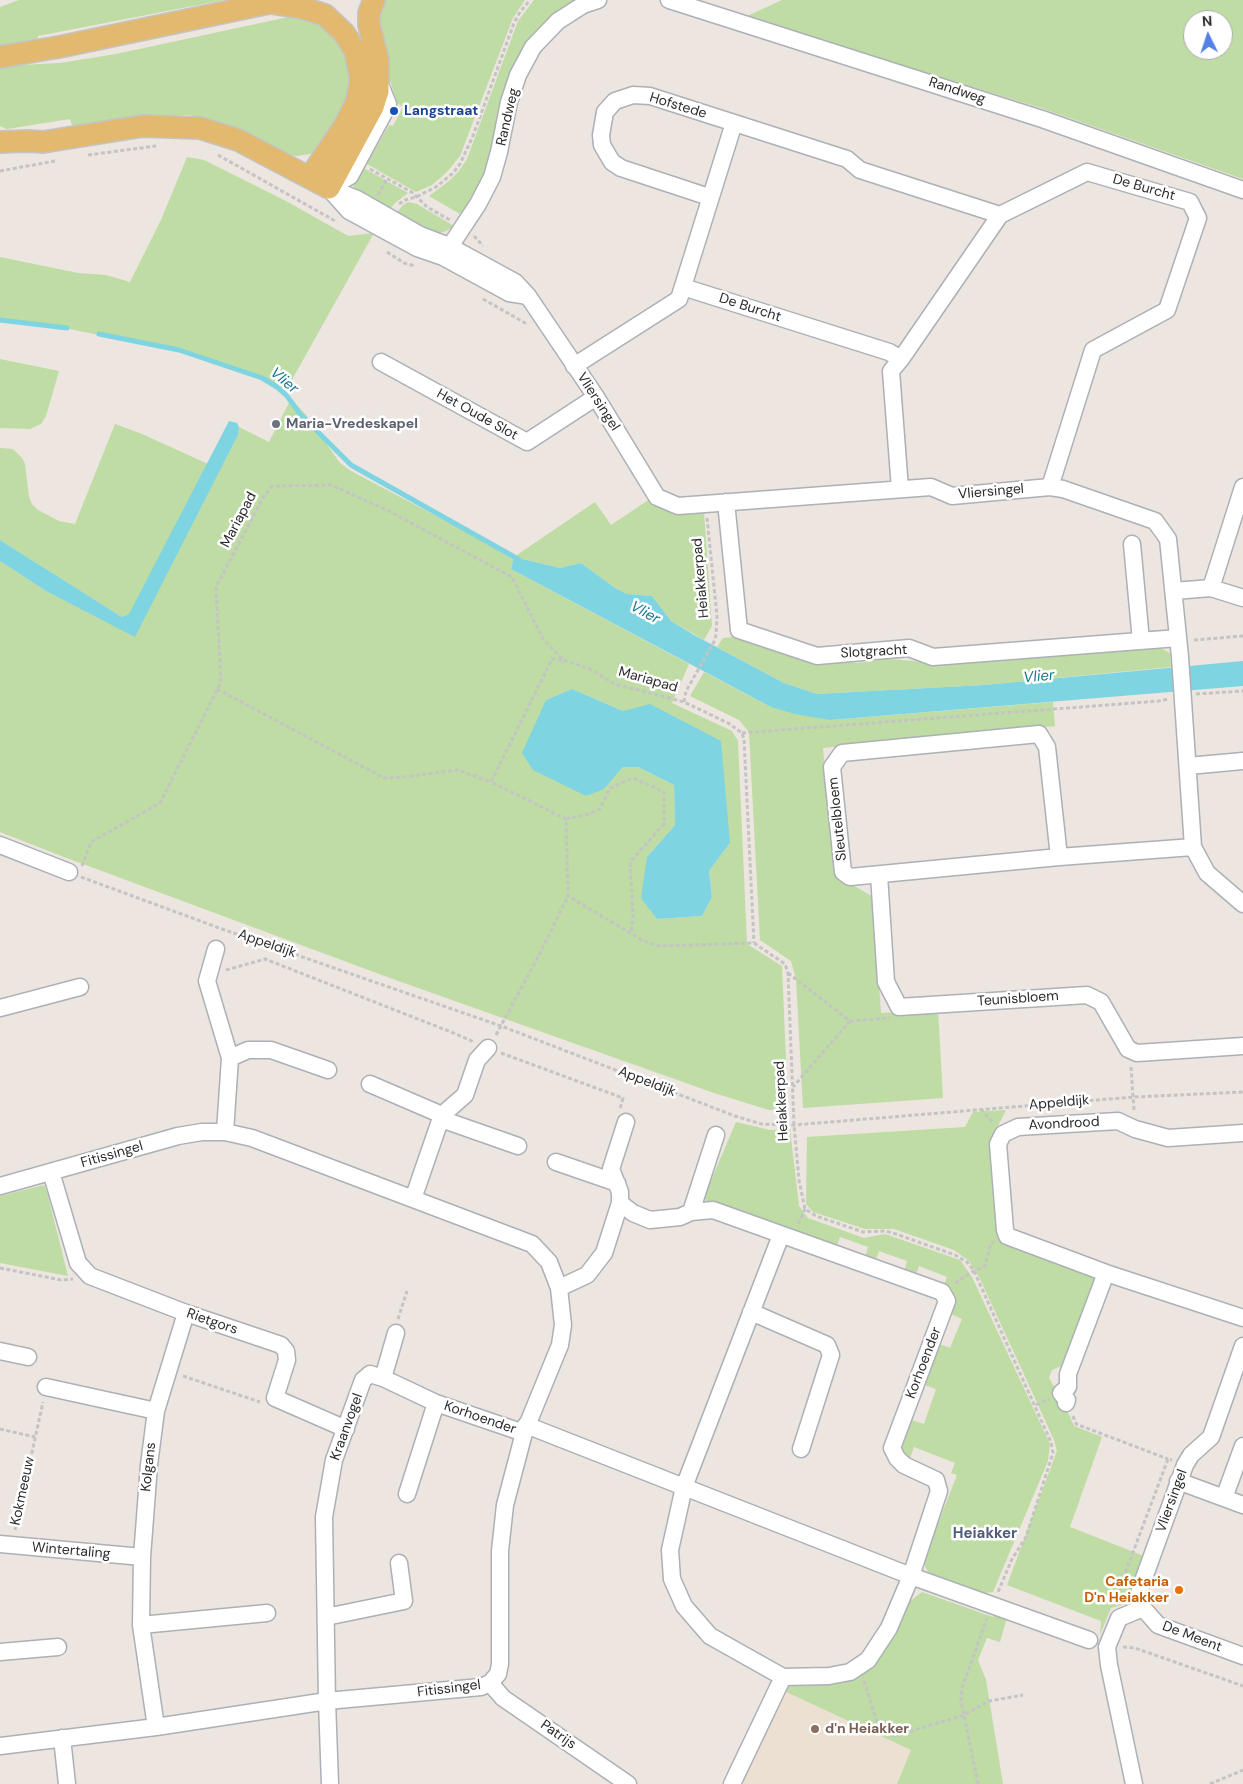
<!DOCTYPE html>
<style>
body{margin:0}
#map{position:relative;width:1243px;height:1784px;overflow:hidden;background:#ece5e0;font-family:"DM Sans",sans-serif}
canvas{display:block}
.north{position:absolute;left:1183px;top:10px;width:50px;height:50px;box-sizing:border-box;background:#fff;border:1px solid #ababab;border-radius:50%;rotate:356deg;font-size:14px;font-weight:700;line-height:20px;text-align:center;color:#2c2c2c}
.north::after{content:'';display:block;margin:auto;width:18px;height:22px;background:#5381e6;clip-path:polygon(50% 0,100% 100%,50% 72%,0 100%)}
</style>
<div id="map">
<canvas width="1243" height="1784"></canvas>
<div class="north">N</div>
</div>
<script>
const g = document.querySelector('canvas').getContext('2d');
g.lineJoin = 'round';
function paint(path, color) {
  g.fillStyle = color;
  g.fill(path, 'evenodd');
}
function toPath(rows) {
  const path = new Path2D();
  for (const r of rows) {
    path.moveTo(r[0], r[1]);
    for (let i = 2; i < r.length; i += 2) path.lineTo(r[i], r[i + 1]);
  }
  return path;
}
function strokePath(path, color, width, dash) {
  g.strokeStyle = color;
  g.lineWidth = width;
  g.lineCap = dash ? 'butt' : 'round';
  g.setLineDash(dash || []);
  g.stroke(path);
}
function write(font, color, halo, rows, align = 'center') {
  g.font = font + ' "DM Sans",sans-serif';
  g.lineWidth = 5;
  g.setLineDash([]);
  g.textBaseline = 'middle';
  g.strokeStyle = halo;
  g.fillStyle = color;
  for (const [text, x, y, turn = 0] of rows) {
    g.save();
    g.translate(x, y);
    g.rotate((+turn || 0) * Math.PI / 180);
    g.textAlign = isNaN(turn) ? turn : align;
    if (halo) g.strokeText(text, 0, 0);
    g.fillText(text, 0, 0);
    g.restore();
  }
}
paint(toPath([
 [782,1690,911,1750,897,1784,741,1784]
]), '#ebe0d2');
paint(toPath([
 [19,0,224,0,38,36,38,39,0,46,0,7],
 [383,0,525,0,513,18,460,156,447,172,432,185,416,192,367,164,389,125,393,126,403,107,397,103,384,61,376,17],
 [534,0,573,0,570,6,549,20,479,191,460,214,429,196,449,181,459,171,467,159,518,21],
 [782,0,1243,0,1243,179,1041,108,745,17],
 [1193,20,1223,20,1223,50,1193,50],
 [293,16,321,23,350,55,351,96,316,151,310,154,296,156,289,155,251,135,228,125,189,115,168,115,140,117,73,128,70,119,7,129,0,126,0,66,60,63,116,54],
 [187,157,204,160,286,201,348,236,374,233,284,394,259,378,181,352,65,328,0,322,0,257,78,273,106,275,130,282,161,220],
 [360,166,408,193,395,203,387,213,357,192,351,183],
 [408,202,417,204,454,226,446,231,436,234,394,216,403,205],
 [0,359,59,371,46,416,41,424,30,429,0,428],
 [291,399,306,415,340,463,351,471,514,557,595,502,611,525,653,497,672,512,694,514,704,512,712,626,704,640,671,621,652,596,627,594,615,588,581,563,560,568,514,557,511,569,689,664,672,703,732,731,738,741,747,944,782,966,788,1109,769,1110,714,1093,390,978,64,857,0,832,0,561,46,591,135,636,238,435,239,427,269,442],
 [572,689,623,711,730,843,709,871,712,897,702,916,657,919,647,857,675,825,674,785,638,767,623,767,604,789,546,700],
 [115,424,142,434,208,464,130,614,122,617,0,540,0,448,13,449,22,458,25,464,29,497,32,504,38,510,59,521,75,524],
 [733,637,777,650,824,659,857,663,889,659,926,662,1157,646,1170,653,1171,667,984,685,817,694,784,683,717,647,723,638],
 [704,672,771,707,830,720,1053,702,1055,726,823,748,834,874,873,897,881,1013,938,1010,943,1098,803,1108,796,979,791,961,760,940,749,732,739,720,690,696],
 [1006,1110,992,1138,1003,1239,1097,1273,1064,1365,1052,1370,1049,1378,1064,1403,1074,1426,1102,1437,1070,1527,1144,1556,1137,1600,1111,1608,1100,1635,1101,1621,1007,1585,1057,1451,1054,1440,1017,1359,979,1277,969,1261,954,1250,894,1229,865,1229,813,1212,806,1204,807,1137,965,1127,973,1112],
 [736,1122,770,1130,790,1129,799,1206,808,1218,864,1238,885,1234,960,1260,972,1277,1050,1444,1048,1461,993,1592,977,1594,940,1581,928,1572,923,1562,957,1475,951,1473,955,1463,914,1447,910,1458,906,1456,902,1447,912,1420,924,1424,936,1389,925,1385,939,1344,950,1348,962,1319,951,1314,944,1285,947,1277,919,1266,915,1277,904,1272,907,1261,879,1251,875,1262,865,1258,868,1247,840,1237,836,1248,708,1204,704,1197],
 [44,1185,47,1192,68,1276,0,1263,0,1196],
 [922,1592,993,1617,996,1613,1007,1617,1000,1642,987,1638,978,1660,986,1680,1003,1784,897,1784,911,1750,782,1690,789,1686,816,1685,849,1679,878,1659,895,1636,909,1602]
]), '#bedca3');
paint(toPath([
 [229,421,237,423,239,427,238,435,135,637,46,591,0,561,0,540,122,617,129,614],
 [514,557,560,568,581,563,615,588,627,594,652,596,671,621,694,635,784,683,817,694,984,685,1243,661,1243,686,830,720,795,714,771,707,511,569],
 [572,689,623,711,650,704,721,741,730,843,709,871,712,897,702,916,657,919,641,898,647,857,675,825,674,785,638,767,623,767,604,789,586,796,533,770,522,753,546,700]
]), '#7fd4e2');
strokePath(toPath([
 [0,320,67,328],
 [99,334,179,350,262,378,277,387,287,396,300,414,351,465,518,559]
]), '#7fd4e2', 5);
const minor = toPath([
 [669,0,1042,119,1243,190],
 [329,188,357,199,420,235,449,246,515,282,528,296,596,397,657,497,678,506,931,487,952,496,1050,487,1063,489,1155,521,1168,539,1180,657,1193,847,1207,873,1243,904],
 [329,188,350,176,386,109,388,104,379,82],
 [332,192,349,211,417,248,443,257,509,293,528,296],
 [709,197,621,168,612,162,602,145,601,135,605,112,615,101,633,95,650,96,847,159,860,170,1000,215],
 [443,257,478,204,492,177,499,152,509,102,518,75,533,47,558,21,583,5,598,0],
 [683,287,889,352,901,359],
 [381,362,527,442,596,397],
 [574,366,679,299,734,123],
 [900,489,891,371,901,359,1000,215,1087,172,1190,202,1198,218,1167,310,1093,350,1050,487],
 [726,502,739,630,817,656,909,648,933,657,1178,638],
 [1132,544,1141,641],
 [1211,588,1243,487],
 [1174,591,1211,588,1243,598],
 [1188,766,1243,761],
 [0,845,69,872],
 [1059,857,1047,747,1039,734,842,753,832,767,843,872,850,877,1059,857,1193,847],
 [879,875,886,982,899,1007,1087,995,1101,1002,1128,1049,1137,1053,1243,1046],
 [216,949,207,981,230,1058,225,1132],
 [0,1008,80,987],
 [230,1058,248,1050,271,1050,328,1070],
 [370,1084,442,1115],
 [441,1119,518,1146],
 [1243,1133,1168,1138,1135,1129,1118,1121,1018,1127,1003,1134,998,1144,1005,1230,1007,1236,1106,1273,1243,1318],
 [556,1162,617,1183],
 [51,1172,78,1263,90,1276,186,1313,281,1345,286,1351,287,1360,275,1398,346,1429],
 [0,1186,178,1136,202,1132,225,1132,252,1138,532,1244,549,1262,559,1288,563,1325,560,1345,524,1433,505,1505,500,1551,500,1664,498,1674,490,1683,481,1687,327,1701,156,1727,0,1746],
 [413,1199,442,1115,465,1095,477,1060,488,1048],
 [620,1203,633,1213,650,1220,680,1217,691,1212,713,1210,942,1292,947,1301,892,1448,897,1458,904,1465,936,1480,939,1491,911,1576,889,1628,868,1660,850,1672,829,1676,783,1677,710,1636,684,1606,672,1579,670,1550,684,1487,781,1235],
 [691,1212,716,1135],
 [559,1288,587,1275,604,1253,620,1203,620,1192,611,1169,626,1122],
 [751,1312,827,1345,831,1355,801,1449],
 [0,1351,28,1357],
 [383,1378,396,1333],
 [46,1387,156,1411],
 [1066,1403,1067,1400,1061,1393,1068,1387,1068,1374,1106,1273],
 [526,1425,911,1576,1089,1640],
 [1178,1481,1243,1505],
 [407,1494,436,1403],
 [1224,1498,1243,1446],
 [0,1544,142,1557],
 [1143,1608,1140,1603,1140,1589,1185,1465,1191,1455,1211,1437,1243,1346],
 [326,1617,404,1601,399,1563],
 [141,1625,267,1613],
 [0,1652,58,1647],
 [490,1683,503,1698,628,1784],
 [156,1727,141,1625,142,1557,149,1465,156,1411,186,1313],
 [62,1738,67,1784],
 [330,1784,327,1701,324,1517,334,1460,363,1380,370,1374,383,1378,436,1403,524,1433],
 [732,1784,783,1677],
 [1134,1784,1109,1665,1107,1647,1119,1618,1143,1608,1158,1625,1243,1656]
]);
const major = toPath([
 [271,3,303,8,325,15,344,33,355,50,361,79,357,101,344,127,310,177],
 [0,57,59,47,283,0],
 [0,142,28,141,43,142,143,126,200,128,238,140,329,188,373,107,378,91,378,60,369,25,369,13,374,0]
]);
strokePath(minor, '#acb0b7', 19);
strokePath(major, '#c4c4c4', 24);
strokePath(toPath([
 [88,155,156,146],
 [218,155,337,222],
 [370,169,413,193,427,207,450,220],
 [0,171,55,161],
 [378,195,387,178],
 [399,204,405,200,416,197,436,187,453,173,460,164,473,136,514,23,520,12,530,0],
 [474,236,483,246],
 [387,252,404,263,415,266],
 [483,299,527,324],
 [1194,640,1243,636],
 [562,660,552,659,491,782,566,819,568,896,642,940,658,946,754,943],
 [217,689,384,778,403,777,458,770,491,782],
 [1196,694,1243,691],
 [684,702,686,691,715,640,716,634,717,616,707,518],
 [742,733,1159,701,1168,699],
 [566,819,589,814,600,809,610,788,633,778,664,792,664,824,630,862,633,916,631,934],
 [82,866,91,842,160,803,221,682,216,587,264,496,272,486,331,485,387,510,512,577,543,639,563,660,590,669,615,684,684,702,728,723,742,733,744,739,754,943],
 [81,877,222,929,501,1026,735,1116,761,1124,794,1125,1134,1097,1243,1092],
 [754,943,785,964,788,973,794,1125,799,1180,805,1209,816,1216,863,1232,885,1231,896,1234,955,1255,967,1262,974,1271,1051,1442,1053,1453,1026,1537,1012,1559,998,1592],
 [226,970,265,959,456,1034,474,1042],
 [788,973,850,1021,793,1087],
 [850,1021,890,1018],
 [496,1035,538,957,568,896],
 [501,1053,623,1098,620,1109],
 [1131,1067,1134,1111],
 [981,1109,994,1124],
 [798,1224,805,1209],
 [0,1268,61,1280,73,1279],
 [955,1283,974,1271,985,1266,991,1243,994,1242],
 [398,1319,407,1291],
 [183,1376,260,1402],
 [1036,1405,1049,1399],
 [1073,1416,1076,1424,1168,1459],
 [0,1429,35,1437],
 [15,1530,43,1402],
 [1114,1603,1168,1459,1172,1460],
 [1123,1647,1135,1648,1243,1686],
 [864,1681,880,1732,895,1736,964,1715,989,1701,1023,1695],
 [978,1784,961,1700,962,1688,987,1618],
 [1210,1784,1243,1770]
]), '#c4c4c4', 3, [4, 2.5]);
strokePath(minor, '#fff', 16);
strokePath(major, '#e2b96f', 21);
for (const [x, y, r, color] of [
 [394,111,5,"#1a4fb4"],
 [276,424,5,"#6b7280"],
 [1179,1590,5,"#e8710a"],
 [815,1729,5,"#8d6e63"]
]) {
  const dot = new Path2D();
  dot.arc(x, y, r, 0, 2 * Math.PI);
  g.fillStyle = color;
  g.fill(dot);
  strokePath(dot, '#fff', 2);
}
write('14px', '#2c2c2c', '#fff', [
 ["Randweg",957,91,18],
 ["Hofstede",678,106,17],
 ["Randweg",508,117,-77],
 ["De Burcht",1144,188,16],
 ["De Burcht",750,308,18],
 ["Vliersingel",598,402,57],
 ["Het Oude Slot",477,415,29],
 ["Vliersingel",991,492,-5],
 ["Mariapad",239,520,-62],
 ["Heiakkerpad",701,578,-95],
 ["Slotgracht",874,652,-3],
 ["Mariapad",648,680,16],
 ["Sleutelbloem",838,819,-96],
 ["Appeldijk",267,944,19],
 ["Teunisbloem",1018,999,-4],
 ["Appeldijk",647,1082,21],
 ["Heiakkerpad",782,1101,-93],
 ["Appeldijk",1059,1103,-5],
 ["Avondrood",1064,1124,-3],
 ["Fitissingel",112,1155,-16],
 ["Rietgors",212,1322,19],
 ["Korhoender",924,1363,-69],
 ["Korhoender",480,1418,19],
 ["Kraanvogel",347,1427,-70],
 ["Kolgans",149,1467,-84],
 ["Kokmeeuw",23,1491,-78],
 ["Vliersingel",1172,1501,-70],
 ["Wintertaling",71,1551,5],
 ["De Meent",1192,1637,21],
 ["Fitissingel",449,1689,-7],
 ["Patrijs",558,1735,35]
]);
write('bold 14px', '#164399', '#fff', [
 ["Langstraat",404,111]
], 'left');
write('bold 14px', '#5b616d', '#fff', [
 ["Maria-Vredeskapel",286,424]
], 'left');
write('bold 14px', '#c56008', '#fff', [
 ["Cafetaria",1169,1582],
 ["D'n Heiakker",1169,1598]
], 'right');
write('bold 14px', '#785e54', '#fff', [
 ["d'n Heiakker",825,1729]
], 'left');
write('italic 15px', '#1d768f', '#fff', [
 ["Vlier",284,381,40],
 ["Vlier",645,613,29],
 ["Vlier",1039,677,-5]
]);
write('bold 15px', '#515d78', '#fff', [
 ["Heiakker",985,1534]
]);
</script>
